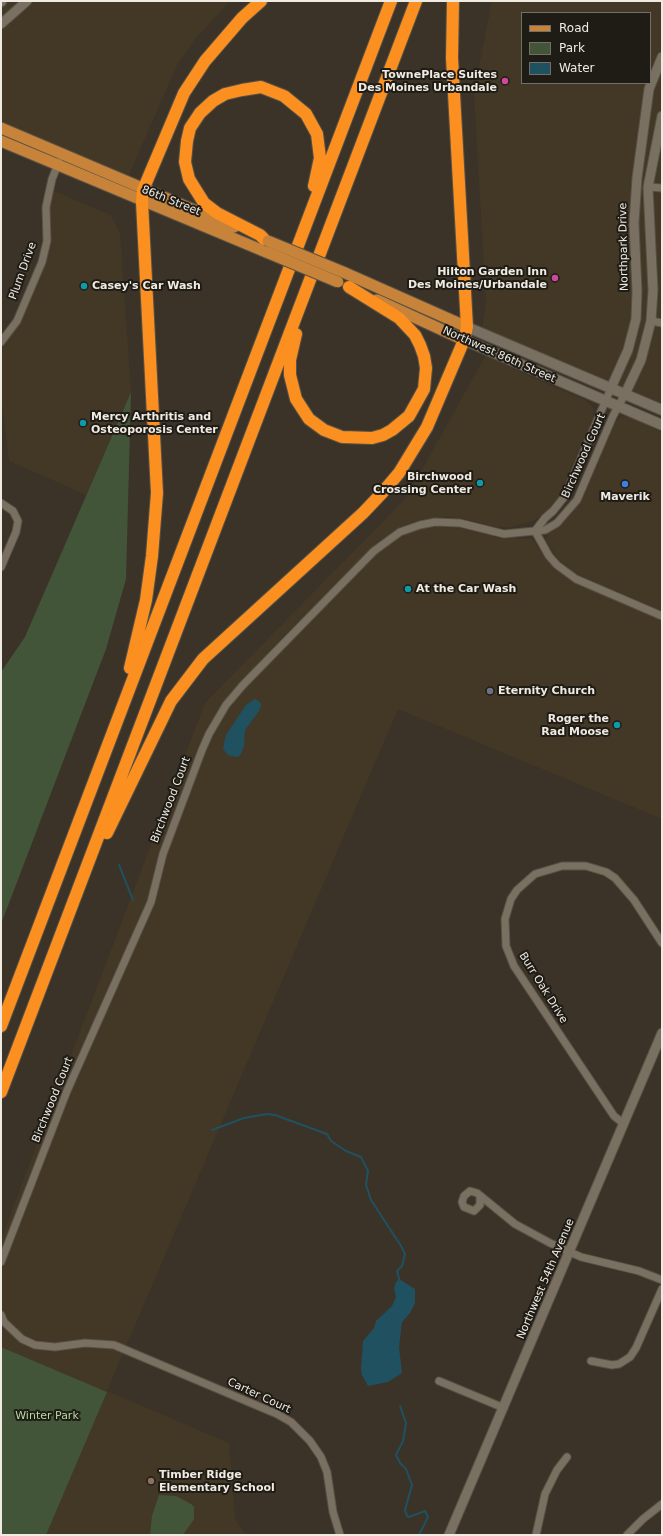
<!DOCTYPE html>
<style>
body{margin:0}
#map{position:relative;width:663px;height:1536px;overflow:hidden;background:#3b3327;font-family:"DejaVu Sans",sans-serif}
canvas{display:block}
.frame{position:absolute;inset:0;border:2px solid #efeae2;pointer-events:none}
.legend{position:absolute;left:521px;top:12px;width:130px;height:72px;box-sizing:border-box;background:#1f1c16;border:1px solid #726e68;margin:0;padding:5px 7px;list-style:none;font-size:12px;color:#efeae2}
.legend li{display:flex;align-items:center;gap:8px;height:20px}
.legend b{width:20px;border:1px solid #726e68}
</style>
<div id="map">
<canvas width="663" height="1536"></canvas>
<div class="frame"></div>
<ul class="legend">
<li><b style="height:5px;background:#c7833a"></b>Road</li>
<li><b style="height:11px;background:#435539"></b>Park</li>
<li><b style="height:11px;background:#205161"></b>Water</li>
</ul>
</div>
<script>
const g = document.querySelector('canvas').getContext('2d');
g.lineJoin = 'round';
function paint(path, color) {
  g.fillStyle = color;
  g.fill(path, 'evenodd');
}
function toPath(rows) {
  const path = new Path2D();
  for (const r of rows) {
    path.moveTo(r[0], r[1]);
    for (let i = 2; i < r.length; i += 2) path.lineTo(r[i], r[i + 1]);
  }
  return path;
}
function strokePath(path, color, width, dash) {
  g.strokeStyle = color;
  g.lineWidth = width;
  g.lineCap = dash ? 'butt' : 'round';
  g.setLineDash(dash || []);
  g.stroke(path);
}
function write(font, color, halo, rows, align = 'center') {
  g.font = font + ' "DejaVu Sans",sans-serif';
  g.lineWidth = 4;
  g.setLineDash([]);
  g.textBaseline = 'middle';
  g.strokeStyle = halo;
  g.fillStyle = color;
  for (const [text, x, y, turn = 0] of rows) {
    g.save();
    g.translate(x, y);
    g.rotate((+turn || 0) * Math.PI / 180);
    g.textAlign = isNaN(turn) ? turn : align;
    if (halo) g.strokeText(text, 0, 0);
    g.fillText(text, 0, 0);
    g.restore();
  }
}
paint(toPath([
 [1,1,230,1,195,39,176,67,126,182,1,128],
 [492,1,662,1,662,410,481,333,486,304,474,92],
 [522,13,650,13,650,83,522,83],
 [49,189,111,215,120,234,131,392,86,495,9,461,1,396,1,342,13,329,42,262],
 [486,355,531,377,585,400,593,408,593,420,563,491,555,503,545,513,533,521,511,527,495,527,465,519,447,517,420,520,401,526,377,542,267,653,276,657,378,553,393,541,410,532,428,527,447,526,466,528,500,538,532,539,550,563,569,579,662,621,662,819,398,709,107,1391,229,1443,235,1519,246,1535,46,1535,107,1392,1,1347,1,1239,205,703,406,498],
 [622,416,636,419,662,433,662,611,575,573,559,560,546,541,548,534,563,523,578,505,614,423]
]), '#433825');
paint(toPath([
 [131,392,126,579,106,649,1,924,1,672,25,637],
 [1,1347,107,1392,46,1535,1,1535],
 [159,1495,176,1496,191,1504,194,1507,194,1519,183,1535,150,1535,152,1516]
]), '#435539');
paint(toPath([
 [255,699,260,702,261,706,259,711,245,730,244,746,241,754,238,757,230,756,226,753,223,748,226,735,246,705],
 [399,1279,415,1289,415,1303,410,1313,402,1322,399,1347,402,1373,388,1382,368,1386,362,1375,361,1369,363,1341,374,1328,376,1321,392,1306,396,1297,394,1288,396,1282]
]), '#205161');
strokePath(toPath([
 [119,865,133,900],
 [212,1130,244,1118,267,1114,275,1115,327,1134,331,1141,346,1151,361,1157,368,1171,366,1185,371,1200,401,1246,405,1254,402,1266,397,1271,400,1282],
 [400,1406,406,1423,403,1441,396,1455,400,1463,406,1469,412,1485,405,1510,407,1516,409,1517,425,1511,428,1517,419,1535]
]), '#205161', 2);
const minor = toPath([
 [648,187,662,188],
 [651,321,662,323],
 [1,342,17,321,42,262,47,241,46,207,52,179,59,162],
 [1,503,13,511,18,521,16,532,1,567],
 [535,531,545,518,553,511,565,496,611,388],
 [535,531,549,556,557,565,576,579,662,616],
 [624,1124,614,1116,514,966,506,946,505,919,511,899,517,890,535,874,562,866,586,866,606,872,615,878,634,900,662,943],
 [480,1196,480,1205,474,1211,464,1207,462,1202,464,1196,470,1191,477,1193,515,1224,550,1243,581,1257,639,1271,662,1280],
 [1,1262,67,1091,151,902,163,854,202,750,209,734,226,705,243,685,374,551,400,532,420,525,435,522,460,523,504,534,545,530,557,523,577,500,613,416,625,394],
 [1,1315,4,1322,22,1339,35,1345,55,1347,85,1343,114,1345,277,1414,291,1422,310,1441,321,1457,327,1472,333,1512,340,1535],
 [591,1361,612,1365,619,1364,630,1357,636,1348,662,1289],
 [439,1381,504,1408],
 [536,1535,545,1494,557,1470,567,1457],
 [627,1535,643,1519,662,1504]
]);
const tertiary = toPath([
 [1,2,2,1],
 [1,24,27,1],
 [611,388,628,350,636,319,637,291,634,223,637,178,649,89,662,57],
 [625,394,641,360,651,321,653,290,648,187,662,116],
 [449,1535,662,1033]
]);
const secondary = toPath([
 [467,327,662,410],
 [464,340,662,425]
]);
const primary = toPath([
 [1,128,234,227],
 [1,141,266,252],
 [343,272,467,327],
 [377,300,464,340]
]);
const motorway = toPath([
 [264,239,260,235,217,213,204,203,189,179,185,162,187,141,190,128,200,113,213,101,225,94,242,90,261,87,284,96,306,114,317,134,320,158,314,186],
 [296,334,290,360,290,375,296,399,309,419,324,430,342,437,372,438,383,435,392,430,409,416,424,389,426,368,424,356,420,345,415,335,399,318,349,287],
 [130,668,146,600,152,556,157,493,142,202,143,190,184,93,205,61,242,18,261,1],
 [107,833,171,701,203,659,363,513,382,493,399,473,427,427,464,340,467,327,452,58,453,1],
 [1,1026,391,1],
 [1,1092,416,1]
]);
strokePath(minor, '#575146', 9);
strokePath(tertiary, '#575146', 11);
strokePath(secondary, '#575146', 12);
strokePath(primary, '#575146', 13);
strokePath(motorway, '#575146', 14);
strokePath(minor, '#797061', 7);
strokePath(tertiary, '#797061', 9);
strokePath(secondary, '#797061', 10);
strokePath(primary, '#c7833a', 11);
strokePath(motorway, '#fb8f20', 12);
const primaryBridge = toPath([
 [268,241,343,272],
 [266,252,338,282]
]);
strokePath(primaryBridge, '#575146', 13, []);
strokePath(primaryBridge, '#c7833a', 11);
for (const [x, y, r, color] of [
 [505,81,4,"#d1479c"],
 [555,278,4,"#d1479c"],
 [84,286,4,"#0f9aa8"],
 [83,423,4,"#0f9aa8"],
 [480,483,4,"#0f9aa8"],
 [625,484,4,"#3f7fe0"],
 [408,589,4,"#0f9aa8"],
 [490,691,4,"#6b7280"],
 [617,725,4,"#0f9aa8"],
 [151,1481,4,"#8d6e63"]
]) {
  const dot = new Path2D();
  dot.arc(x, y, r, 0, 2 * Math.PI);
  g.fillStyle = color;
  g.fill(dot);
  strokePath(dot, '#1f1c16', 1.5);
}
write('bold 11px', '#efeae2', '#1f1c16', [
 ["TownePlace Suites",497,75,"right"],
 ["Des Moines Urbandale",497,88,"right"],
 ["Hilton Garden Inn",547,272,"right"],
 ["Des Moines/Urbandale",547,285,"right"],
 ["Casey's Car Wash",92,286],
 ["Mercy Arthritis and",91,417],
 ["Osteoporosis Center",91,430],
 ["Birchwood",472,477,"right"],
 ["Crossing Center",472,490,"right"],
 ["Maverik",625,497,"center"],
 ["At the Car Wash",416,589],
 ["Eternity Church",498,691],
 ["Roger the",609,719,"right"],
 ["Rad Moose",609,732,"right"],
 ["Timber Ridge",159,1475],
 ["Elementary School",159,1488]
], 'left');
write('11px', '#efeae2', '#1f1c16', [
 ["86th Street",171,201,22],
 ["Northpark Drive",624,247,-91],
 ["Plum Drive",23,271,-70],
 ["Northwest 86th Street",499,355,24],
 ["Birchwood Court",584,456,-66],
 ["Birchwood Court",171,800,-69],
 ["Burr Oak Drive",543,988,58],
 ["Birchwood Court",53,1100,-68],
 ["Northwest 54th Avenue",546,1279,-67],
 ["Carter Court",259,1396,25]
]);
write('11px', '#b5daa0', '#1f1c16', [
 ["Winter Park",47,1416]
]);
</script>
